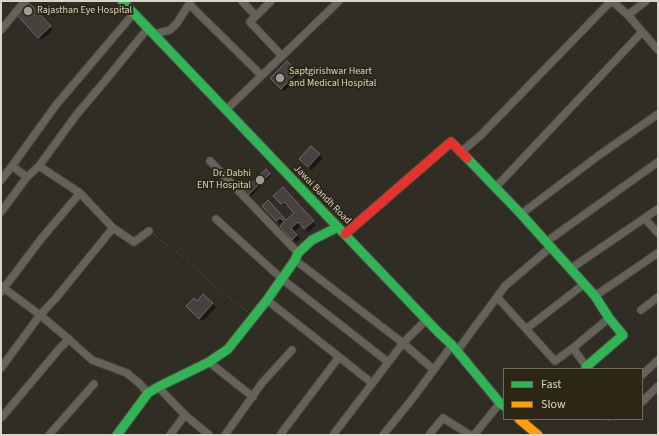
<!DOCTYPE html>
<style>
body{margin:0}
#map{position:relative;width:659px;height:436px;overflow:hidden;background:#302d24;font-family:"Source Sans 3",sans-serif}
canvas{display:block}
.frame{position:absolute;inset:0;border:2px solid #d7d4c8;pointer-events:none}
.legend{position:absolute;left:503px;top:368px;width:140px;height:52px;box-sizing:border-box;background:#2c2714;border:1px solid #706c5c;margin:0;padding:5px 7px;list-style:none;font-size:12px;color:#d7d4c8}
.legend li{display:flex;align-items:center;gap:8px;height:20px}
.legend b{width:20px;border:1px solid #706c5c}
</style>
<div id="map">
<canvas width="659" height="436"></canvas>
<div class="frame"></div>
<ul class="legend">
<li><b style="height:5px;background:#30b455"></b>Fast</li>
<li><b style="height:5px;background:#ff9f0a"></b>Slow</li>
</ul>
</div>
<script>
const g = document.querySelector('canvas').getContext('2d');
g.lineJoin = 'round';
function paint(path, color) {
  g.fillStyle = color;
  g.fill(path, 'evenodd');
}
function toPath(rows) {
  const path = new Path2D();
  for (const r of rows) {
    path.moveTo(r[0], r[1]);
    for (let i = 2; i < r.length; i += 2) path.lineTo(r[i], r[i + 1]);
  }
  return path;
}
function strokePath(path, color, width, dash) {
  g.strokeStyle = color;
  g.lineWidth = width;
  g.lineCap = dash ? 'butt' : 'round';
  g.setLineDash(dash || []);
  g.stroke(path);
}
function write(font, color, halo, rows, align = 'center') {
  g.font = font + ' "Source Sans 3",sans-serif';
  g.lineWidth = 4;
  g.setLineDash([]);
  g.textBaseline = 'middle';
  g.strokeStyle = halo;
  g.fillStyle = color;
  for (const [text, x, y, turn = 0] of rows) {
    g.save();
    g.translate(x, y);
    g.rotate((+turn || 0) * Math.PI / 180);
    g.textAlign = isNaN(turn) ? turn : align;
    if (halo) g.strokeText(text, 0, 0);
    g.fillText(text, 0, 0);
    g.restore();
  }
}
paint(toPath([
 [29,5,53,30,42,40,18,15],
 [287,63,300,76,284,91,271,78],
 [311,147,323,158,312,170,301,159],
 [266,171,271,176,251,196,246,191],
 [287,191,316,225,308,232,302,225,294,232,300,239,296,242,281,226,285,222,284,221,280,224,263,206,286,221,295,213,287,204,285,206,275,196],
 [204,295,216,307,203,321,187,306,197,302]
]), '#0007');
const building = toPath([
 [29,3,51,26,38,38,17,15,29,3],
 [287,61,298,72,281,89,270,78,287,61],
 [311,146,320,154,308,167,299,159,311,146],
 [266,169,270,174,248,195,244,191,266,169],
 [283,187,314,221,304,229,298,222,291,228,297,235,292,240,280,226,284,222,280,218,276,221,262,206,268,200,286,220,294,213,284,202,281,204,273,196,283,187],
 [203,294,213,303,199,319,186,306,194,298,197,301,203,294]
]);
paint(building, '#484141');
strokePath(building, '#6e6867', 1);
const street = toPath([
 [242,1,256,16],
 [271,1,250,22,282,56],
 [612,1,628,15,658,50],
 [189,4,261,75],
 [628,15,646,1],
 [1,30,25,1],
 [154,34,170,30,177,23,191,1],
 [226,110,339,1],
 [461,152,481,135,611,1],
 [210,161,298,253],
 [12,166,27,177],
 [39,166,80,193,113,228,134,242,149,231],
 [1,180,12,166,56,105,134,13],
 [495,188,642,32],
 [1,212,27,177,39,166,77,114,105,81,148,28],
 [521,214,598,156,658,114],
 [216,219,282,279,388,362],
 [645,219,658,233],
 [546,242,658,162],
 [295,260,403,343,434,370],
 [570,269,658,209],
 [1,286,40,315,65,336,92,360,127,373,140,384,148,393],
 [1,292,41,239,80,193],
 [595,296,658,253],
 [497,297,505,286,551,247],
 [267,300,372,383],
 [641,310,658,297],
 [526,329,584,284],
 [573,348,588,369],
 [457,351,497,297,555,361,573,348,609,318],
 [209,362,253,397],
 [1,368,40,315,56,298,113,228],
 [642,375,658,360],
 [158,387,185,415,209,435],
 [642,402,658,386],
 [2,417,60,348,69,339],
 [49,435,94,384],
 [170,435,185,415],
 [225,435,262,383,292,350],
 [280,435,339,357],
 [333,435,403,343,426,320],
 [383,435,413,398,452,345],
 [429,435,443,418,470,435],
 [474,435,500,403]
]);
const fast = toPath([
 [122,1,438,332,452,345,500,403,504,406],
 [467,158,521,214,595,296,609,318,623,335,586,367],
 [117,435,148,393,158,387,209,362,228,349,267,300,295,260,298,253,312,240,338,227]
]);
const slow = toPath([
 [519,419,538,435]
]);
const jam = toPath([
 [345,234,451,142,467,158]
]);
strokePath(street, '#4d4a42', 9);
strokePath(fast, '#4d4a42', 11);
strokePath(slow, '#4d4a42', 11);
strokePath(jam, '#4d4a42', 11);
strokePath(toPath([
 [154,235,186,259,210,283,248,312],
 [594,435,610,419]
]), '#626059', 1, [1, 3]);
strokePath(street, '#65625a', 7);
strokePath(fast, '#30b455', 9);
strokePath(slow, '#ff9f0a', 9);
strokePath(jam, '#e5322d', 9);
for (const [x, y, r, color] of [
 [28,11,5,"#9d9a8f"],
 [280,78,5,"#9d9a8f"],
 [260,180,5,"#9d9a8f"]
]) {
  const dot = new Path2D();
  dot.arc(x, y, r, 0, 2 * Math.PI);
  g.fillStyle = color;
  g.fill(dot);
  strokePath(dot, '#2c2714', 1.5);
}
write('10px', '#d7d4c8', '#2c2714', [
 ["Rajasthan Eye Hospital",37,11],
 ["Saptgirishwar Heart",289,72],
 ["and Medical Hospital",289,84],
 ["Dr. Dabhi",251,174,"right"],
 ["ENT Hospital",251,186,"right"]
], 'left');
write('10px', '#d7d4c8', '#2c2714', [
 ["Jawai Bandh Road",322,195,46]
]);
</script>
